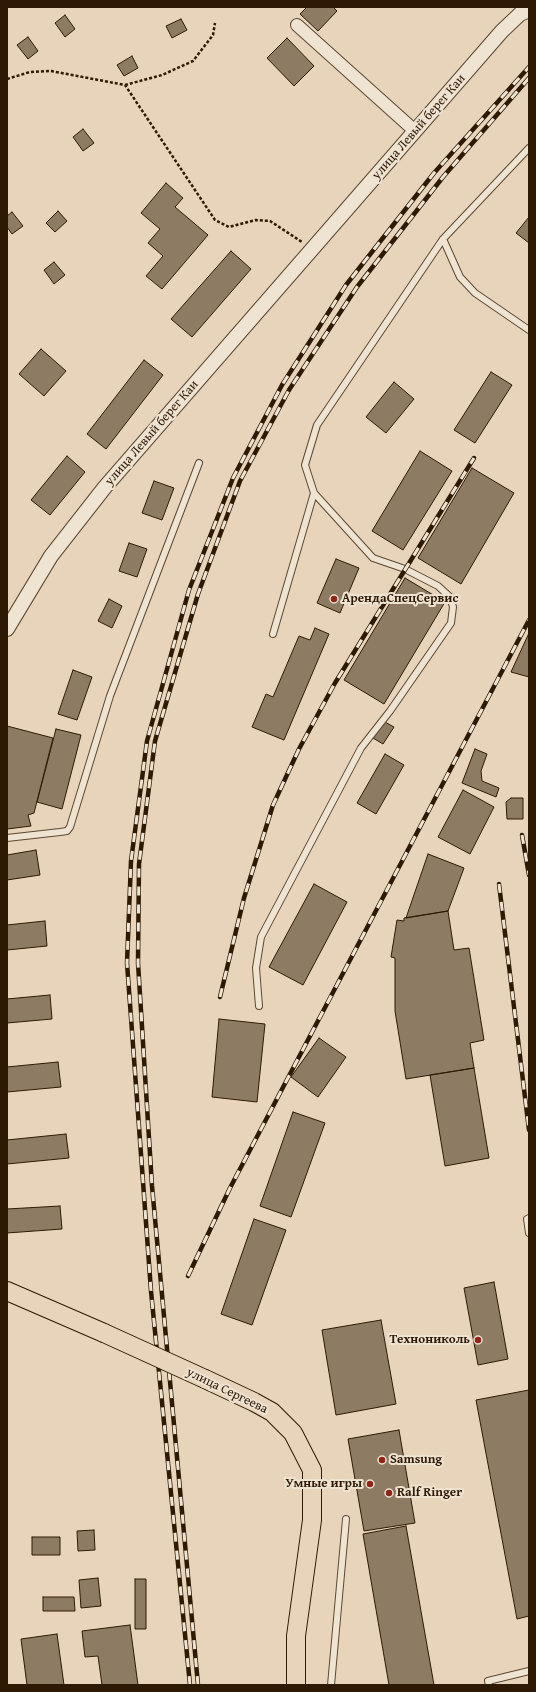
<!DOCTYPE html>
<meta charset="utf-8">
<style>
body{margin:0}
#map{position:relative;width:536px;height:1692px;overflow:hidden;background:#e7d4ba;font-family:"Gentium Book Plus",serif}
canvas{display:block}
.frame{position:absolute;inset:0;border:8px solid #2e1a04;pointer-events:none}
</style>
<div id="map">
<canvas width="536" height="1692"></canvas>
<div class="frame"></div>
</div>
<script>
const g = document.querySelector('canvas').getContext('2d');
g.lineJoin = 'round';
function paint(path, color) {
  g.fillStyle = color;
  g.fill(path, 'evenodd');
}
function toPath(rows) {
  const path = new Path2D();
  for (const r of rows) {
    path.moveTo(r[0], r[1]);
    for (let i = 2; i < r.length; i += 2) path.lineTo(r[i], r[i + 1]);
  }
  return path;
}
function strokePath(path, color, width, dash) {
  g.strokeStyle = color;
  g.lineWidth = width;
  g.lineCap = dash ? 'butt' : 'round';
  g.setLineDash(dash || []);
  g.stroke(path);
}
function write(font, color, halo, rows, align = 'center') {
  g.font = font + ' "Gentium Book Plus",serif';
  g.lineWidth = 4;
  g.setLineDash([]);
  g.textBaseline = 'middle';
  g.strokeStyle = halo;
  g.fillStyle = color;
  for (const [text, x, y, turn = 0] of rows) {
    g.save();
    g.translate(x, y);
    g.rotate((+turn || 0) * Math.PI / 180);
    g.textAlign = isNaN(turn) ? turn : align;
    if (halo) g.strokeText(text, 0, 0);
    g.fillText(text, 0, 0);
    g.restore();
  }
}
const building = toPath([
 [307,7,333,7,337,11,318,31,300,14,307,7],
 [65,15,75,29,65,37,55,23,65,15],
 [181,19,187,30,172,38,166,26,181,19],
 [28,37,38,51,28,59,17,45,28,37],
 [287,38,314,66,294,86,267,58,287,38],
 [132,56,138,68,124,76,117,65,132,56],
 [83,129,94,143,83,151,73,137,83,129],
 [166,183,183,198,175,207,208,235,162,289,146,276,163,256,148,243,160,229,141,213,166,183],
 [58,211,67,221,55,232,46,223,58,211],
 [12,212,23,226,12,234,7,227,7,216,12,212],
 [529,217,529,243,516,233,529,217],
 [231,251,251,269,192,337,171,319,231,251],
 [54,262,65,275,54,284,44,270,54,262],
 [41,349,66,371,44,396,19,374,41,349],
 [144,360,163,375,106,449,87,434,144,360],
 [491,372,512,385,475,443,454,430,491,372],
 [394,382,414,399,386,433,366,417,394,382],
 [420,451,452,471,403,550,372,531,420,451],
 [67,456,85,472,50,515,31,500,67,456],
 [472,468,514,493,461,584,418,558,472,468],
 [154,481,174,488,162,520,142,513,154,481],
 [129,543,147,549,137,577,119,571,129,543],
 [336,559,359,568,340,613,317,603,336,559],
 [405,578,445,602,384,704,344,680,405,578],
 [109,599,122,606,112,628,98,621,109,599],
 [315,628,329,634,284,740,252,727,266,694,273,697,299,636,310,640,315,628],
 [529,633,529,677,511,672,529,633],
 [73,670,92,677,77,720,58,714,73,670],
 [383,721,394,727,383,744,373,738,383,721],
 [7,726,53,738,34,813,28,815,31,826,7,829,7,726],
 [56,729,81,735,62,809,37,802,56,729],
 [475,749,487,754,481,771,482,781,499,788,496,797,462,783,475,749],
 [385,754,404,765,376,814,357,803,385,754],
 [463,790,494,807,470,854,438,837,463,790],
 [511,798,523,798,523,819,507,819,506,802,511,798],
 [36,850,40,875,7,880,7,855,36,850],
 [428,854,464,868,448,911,406,918,428,854],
 [314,884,347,902,303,985,269,967,314,884],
 [448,911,454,950,469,948,484,1040,470,1043,474,1068,406,1079,395,1011,395,958,391,957,397,920,404,921,404,918,448,911],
 [45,921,47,946,7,950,7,925,45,921],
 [50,995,52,1019,7,1023,7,999,50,995],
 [219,1019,265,1024,257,1102,212,1097,219,1019],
 [319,1038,346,1057,318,1097,291,1077,319,1038],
 [58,1062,61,1087,7,1092,7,1067,58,1062],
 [474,1068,489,1158,445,1166,430,1075,474,1068],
 [293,1112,325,1123,291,1217,260,1206,293,1112],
 [66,1134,69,1158,7,1164,7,1140,66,1134],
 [60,1206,62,1229,7,1233,7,1209,60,1206],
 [254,1219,286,1230,252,1325,221,1314,254,1219],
 [494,1282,508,1359,478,1365,464,1288,494,1282],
 [381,1320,396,1404,336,1415,322,1330,381,1320],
 [529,1390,529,1616,517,1619,476,1400,529,1390],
 [399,1430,415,1523,364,1531,348,1439,399,1430],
 [406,1526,434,1685,389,1685,363,1534,406,1526],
 [94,1530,95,1550,78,1551,77,1531,94,1530],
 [32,1537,60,1537,60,1555,32,1555,32,1537],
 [98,1578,101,1606,81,1608,79,1580,98,1578],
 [135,1579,146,1579,146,1629,135,1629,135,1579],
 [43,1597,74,1597,75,1611,43,1611,43,1597],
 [130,1625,138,1685,102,1685,98,1656,85,1657,82,1631,130,1625],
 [57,1634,64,1685,27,1685,21,1639,57,1634]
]);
paint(building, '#8e7b63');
strokePath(building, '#2e1a04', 1);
const service = toPath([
 [443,239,460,277,475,293,529,330],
 [273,634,314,493],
 [7,838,60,832,67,831,70,827,110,696,199,463],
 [259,1006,256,968,261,937,361,748,390,711,451,623,453,607,450,597,438,586,405,569,373,558,314,493,305,465,317,425,443,239,529,148],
 [529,1218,527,1219,529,1233],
 [331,1685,346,1519],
 [489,1685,488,1681,529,1671]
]);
const minor = toPath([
 [297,25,415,131]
]);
const tertiary = toPath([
 [7,629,51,556,105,487,502,31,520,14,529,10]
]);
const primary = toPath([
 [7,1291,104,1333],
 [205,1379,254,1402,272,1412,293,1433,312,1470,312,1520,296,1636,296,1685]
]);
strokePath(service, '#5c4832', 8);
strokePath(minor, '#5c4832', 14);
strokePath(tertiary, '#5c4832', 16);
strokePath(primary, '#2e1a04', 20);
strokePath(toPath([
 [7,79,30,72,51,71,125,85,215,220,229,227,256,220,270,221,302,242],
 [125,85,162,75,193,61,213,35,215,23]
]), '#2e1a04', 2.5, [3, 2]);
strokePath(service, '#efe3d2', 6);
strokePath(minor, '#efe3d2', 12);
strokePath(tertiary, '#efe3d2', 14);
strokePath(primary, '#e7d4ba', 18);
const rail = toPath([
 [522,835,529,875],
 [499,884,529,1130],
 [220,997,244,898,273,805,299,749,335,683,474,458],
 [188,1276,230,1188,529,620],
 [190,1685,151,1291,127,963,131,861,147,741,189,590,233,478,282,385,346,285,434,173,529,67],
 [198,1685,152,1186,138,963,139,864,155,741,198,594,240,481,289,390,357,287,443,177,529,78]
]);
strokePath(rail, '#2e1a04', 4.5);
strokePath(rail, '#efe3d2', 3, [9]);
const primaryBridge = toPath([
 [104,1333,205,1379]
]);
strokePath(primaryBridge, '#2e1a04', 20, []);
strokePath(primaryBridge, '#e7d4ba', 18);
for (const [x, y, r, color] of [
 [334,599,4,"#8f2418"],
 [478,1340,4,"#8f2418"],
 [382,1460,4,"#8f2418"],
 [370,1484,4,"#8f2418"],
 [389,1493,4,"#8f2418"]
]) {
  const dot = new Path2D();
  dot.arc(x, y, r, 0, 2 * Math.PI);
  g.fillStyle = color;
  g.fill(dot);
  strokePath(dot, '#efe3d2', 1.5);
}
write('13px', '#2e1a04', '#efe3d2', [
 ["улица Левый берег Каи",419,127,-49],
 ["улица Левый берег Каи",152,433,-49],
 ["улица Сергеева",227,1391,26]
]);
write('bold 13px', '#2e1a04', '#efe3d2', [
 ["АрендаСпецСервис",342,599],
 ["Технониколь",470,1340,"right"],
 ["Samsung",390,1460],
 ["Умные игры",362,1484,"right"],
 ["Ralf Ringer",397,1493]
], 'left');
</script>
